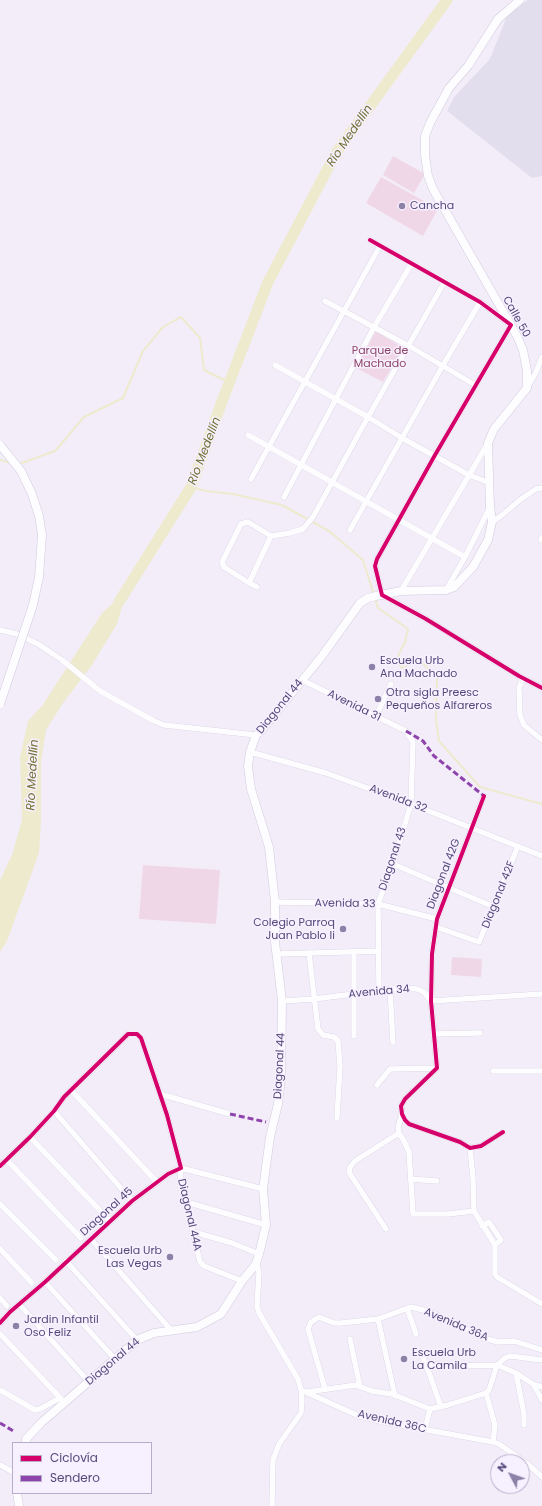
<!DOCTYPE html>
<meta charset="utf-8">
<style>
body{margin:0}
#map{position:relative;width:542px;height:1506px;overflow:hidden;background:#f3edf9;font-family:Poppins,sans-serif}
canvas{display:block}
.legend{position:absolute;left:12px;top:1442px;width:140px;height:52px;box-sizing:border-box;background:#f7f0ff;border:1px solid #b6adca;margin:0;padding:5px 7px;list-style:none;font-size:12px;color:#54497b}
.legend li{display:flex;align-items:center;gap:8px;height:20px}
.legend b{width:20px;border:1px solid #b6adca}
.north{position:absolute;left:490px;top:1454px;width:40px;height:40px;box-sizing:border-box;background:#f7f0ff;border:1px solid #b6adca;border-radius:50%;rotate:311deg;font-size:11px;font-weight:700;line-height:16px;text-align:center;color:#54497b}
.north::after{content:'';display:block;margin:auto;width:14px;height:18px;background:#8c82a7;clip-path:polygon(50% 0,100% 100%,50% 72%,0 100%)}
</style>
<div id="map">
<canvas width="542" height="1506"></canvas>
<ul class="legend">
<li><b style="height:5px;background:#d6006c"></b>Ciclovía</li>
<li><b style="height:5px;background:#8e44ad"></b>Sendero</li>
</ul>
<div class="north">N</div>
</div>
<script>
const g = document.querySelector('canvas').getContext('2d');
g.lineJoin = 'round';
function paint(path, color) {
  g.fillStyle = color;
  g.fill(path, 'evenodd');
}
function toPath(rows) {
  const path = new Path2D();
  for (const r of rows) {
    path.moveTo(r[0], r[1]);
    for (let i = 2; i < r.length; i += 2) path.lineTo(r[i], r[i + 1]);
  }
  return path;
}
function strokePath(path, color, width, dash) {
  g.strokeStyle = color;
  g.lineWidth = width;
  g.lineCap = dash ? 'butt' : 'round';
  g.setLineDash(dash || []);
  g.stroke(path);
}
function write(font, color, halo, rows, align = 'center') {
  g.font = font + ' Poppins,sans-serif';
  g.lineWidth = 3;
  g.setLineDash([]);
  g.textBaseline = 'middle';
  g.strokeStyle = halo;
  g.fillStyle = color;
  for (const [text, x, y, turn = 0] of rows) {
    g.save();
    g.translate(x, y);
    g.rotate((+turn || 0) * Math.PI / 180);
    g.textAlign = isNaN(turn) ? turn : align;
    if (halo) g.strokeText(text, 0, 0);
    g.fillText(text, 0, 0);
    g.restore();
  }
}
paint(toPath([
 [528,0,542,0,542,176,532,178,447,111,454,97,490,59,507,16]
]), '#e3deed');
paint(toPath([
 [393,156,425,174,414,193,383,175],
 [381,177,438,209,423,236,366,203],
 [376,331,403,348,383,382,356,368],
 [143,865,220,870,216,924,139,919],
 [452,957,482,959,481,977,451,975]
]), '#f0d7e8');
paint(toPath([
 [127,590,117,624,92,665,63,703,46,730,41,762,41,822,39,853,7,941,0,952,0,880,12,855,22,820,20,757,28,721,42,706,102,613]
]), '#edeace');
strokePath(toPath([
 [0,460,11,463],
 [19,464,55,451,84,417,123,398,143,351,163,327,181,317,200,338,204,370,230,383],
 [191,487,206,491,233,494,282,505,329,531,363,560,374,595],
 [375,599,378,608,408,629,405,642,396,660,402,668,418,659,437,677,436,720,439,741,480,787,542,804]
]), '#edeace', 2);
strokePath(toPath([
 [119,602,191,487,223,399,268,282,336,153,447,0]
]), '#edeace', 11);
const street = toPath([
 [370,240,480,302,511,325,435,455,377,559,375,566,382,595,426,619,519,676,542,688],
 [325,301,409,346,475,385],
 [275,365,368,417,402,438,469,475,490,483],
 [527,388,536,372,542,357],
 [248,435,465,557],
 [251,479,380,246],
 [284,497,374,327,412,263],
 [492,522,501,516,521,499,536,489,542,488],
 [350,530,442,367,480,302],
 [541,540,542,537],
 [249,583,224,567,222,562,241,524,248,522,271,536,290,533,303,529,313,517,368,417,445,281],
 [257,587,249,583,271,536],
 [446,590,465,557,490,507],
 [401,591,488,443],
 [0,630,17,634,38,644,62,660,100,691,154,721,164,725,256,735],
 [523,678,519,688,520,715,524,725,542,740],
 [302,680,406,731,413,742,411,804,393,864,378,904,379,990],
 [376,716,391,684],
 [250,752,326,773,411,804,542,856],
 [484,796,437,919,432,954,431,1001,437,1068,405,1099,401,1106,402,1114,405,1120,409,1124,460,1142,470,1148,481,1146,503,1132],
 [393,864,494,907],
 [275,902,378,904,437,919],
 [436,927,479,942,518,846],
 [309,953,318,1029,323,1035,334,1037,338,1041,340,1066,337,1118],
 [277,954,379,951],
 [390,989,393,1042],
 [282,1001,314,999,401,988,417,989,424,992,431,1001,542,994],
 [434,1034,480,1033],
 [354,1036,354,952],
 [493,1071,542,1071],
 [377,1085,390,1069,437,1068],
 [71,1090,157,1182],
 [160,1094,230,1114],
 [54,1111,132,1201],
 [402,1114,398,1127,399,1133,404,1141,409,1152,413,1214,448,1214,474,1211],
 [30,1137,110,1221],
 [470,1148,473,1178,474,1211,495,1245,495,1274,497,1277,542,1304],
 [6,1159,81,1238],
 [0,1166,30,1137,54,1111,64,1097,128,1034,137,1034,141,1038,167,1115,181,1168,168,1174,132,1201,45,1282,10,1312,0,1323],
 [410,1179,437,1181],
 [186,1202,266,1225],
 [0,1204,56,1260],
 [482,1226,489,1222,501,1240,495,1245],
 [386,1229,352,1177,349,1172,350,1167,355,1161,399,1133],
 [194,1232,232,1243,259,1254],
 [91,1239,171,1330],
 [0,1249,32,1283],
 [66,1261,137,1340],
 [256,1264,259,1272,257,1306,259,1313,298,1379,301,1390,359,1416,389,1423,493,1442,499,1444,529,1465,542,1477],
 [242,1281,204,1266,200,1262,186,1202,180,1186,181,1168,263,1189],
 [45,1282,115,1359],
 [0,1298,7,1306],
 [19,1304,89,1382],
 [407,1308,416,1334],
 [378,1319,395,1396],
 [0,1334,65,1403],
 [350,1339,360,1387],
 [420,1352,426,1364,441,1407],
 [426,1364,460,1366,497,1365,516,1373,533,1384,542,1400],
 [516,1373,524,1414,524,1425],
 [533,1384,542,1387],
 [325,1389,308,1329,311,1322,319,1317,334,1323,341,1323,378,1319,411,1307,431,1312,484,1338,498,1342,514,1341,542,1350],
 [0,1390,35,1410,40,1409,60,1398],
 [307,1392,356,1385,372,1391,392,1394,430,1409,448,1405,486,1393],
 [425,1429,430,1409],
 [493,1442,495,1425,486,1393,489,1390,497,1365,505,1358,510,1356,542,1360],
 [0,1465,13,1472],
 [272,1506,273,1460,279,1444,301,1413,302,1400,301,1390]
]);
const secondary = toPath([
 [26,1443,26,1439,42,1422,137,1340,154,1333,197,1327,221,1314,242,1281,256,1264,259,1254,266,1225,263,1189,270,1137,278,1104,281,1078,282,1001,275,942,275,902,269,847,251,789,248,766,250,752,256,735,261,731,322,656,360,603,368,598,376,596,401,591,446,590,454,587,473,567,488,540,492,522,490,506,488,443,494,429,527,388,527,371,523,350,517,336,433,189,428,176,425,155,425,136,430,123,449,88,468,66,498,19,520,0],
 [17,1493,19,1506]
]);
strokePath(street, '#cfcadc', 6);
strokePath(secondary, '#d1cadd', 9);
strokePath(street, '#fdfcfe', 5.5);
strokePath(secondary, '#fdfcfe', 8);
const secondaryBridge = toPath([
 [0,445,21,471,32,494,39,516,42,535,39,577,33,605,0,704]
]);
strokePath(secondaryBridge, '#d1cadd', 9, []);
strokePath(secondaryBridge, '#fdfcfe', 8);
strokePath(toPath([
 [406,731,423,741,434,756,484,796],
 [230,1114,266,1122],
 [0,1423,15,1432]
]), '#8e44ad', 3, [6, 3]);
strokePath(toPath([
 [370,240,480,302,511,325,435,455,377,559,375,566,382,595,426,619,519,676,542,688],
 [484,796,437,919,432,954,431,1001,437,1068,405,1099,401,1106,402,1114,405,1120,409,1124,460,1142,470,1148,481,1146,503,1132],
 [0,1166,30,1137,54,1111,64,1097,128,1034,137,1034,141,1038,167,1115,181,1168,168,1174,132,1201,45,1282,10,1312,0,1323]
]), '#d6006c', 4);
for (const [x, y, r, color] of [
 [402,206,4,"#8c82a7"],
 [372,667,4,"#8c82a7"],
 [378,699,4,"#8c82a7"],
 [343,929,4,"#8c82a7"],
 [170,1257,4,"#8c82a7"],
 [16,1326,4,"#8c82a7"],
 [404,1359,4,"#8c82a7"]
]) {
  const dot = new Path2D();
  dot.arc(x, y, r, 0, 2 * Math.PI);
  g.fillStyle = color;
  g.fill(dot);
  strokePath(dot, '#f7f0ff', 1.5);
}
write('11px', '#54497b', '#f7f0ff', [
 ["Cancha",410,206],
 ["Escuela Urb",380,661],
 ["Ana Machado",380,674],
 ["Otra sigla Preesc",386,693],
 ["Pequeños Alfareros",386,706],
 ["Colegio Parroq",335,923,"right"],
 ["Juan Pablo Ii",335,936,"right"],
 ["Escuela Urb",162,1251,"right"],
 ["Las Vegas",162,1264,"right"],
 ["Jardin Infantil",24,1320],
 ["Oso Feliz",24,1333],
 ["Escuela Urb",412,1353],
 ["La Camila",412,1366]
], 'left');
write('11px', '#54497b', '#f7f0ff', [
 ["Calle 50",516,317,61],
 ["Avenida 31",354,706,26],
 ["Diagonal 44",280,707,-51],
 ["Avenida 32",398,799,21],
 ["Diagonal 43",393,859,-72],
 ["Diagonal 42G",444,874,-69],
 ["Diagonal 42F",499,895,-68],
 ["Avenida 33",345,904,1],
 ["Avenida 34",379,992,-5],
 ["Diagonal 44",280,1066,-87],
 ["Diagonal 45",107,1212,-42],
 ["Diagonal 44A",189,1215,77],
 ["Avenida 36A",456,1325,23],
 ["Diagonal 44",113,1362,-40],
 ["Avenida 36C",392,1422,13]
]);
write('11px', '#8e4566', '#f7f0ff', [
 ["Parque de",380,351],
 ["Machado",380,364]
]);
write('italic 12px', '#717235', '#f7f0ff', [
 ["Río Medellín",350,136,-56],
 ["Río Medellín",205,451,-69],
 ["Río Medellín",33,775,-87]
]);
</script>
